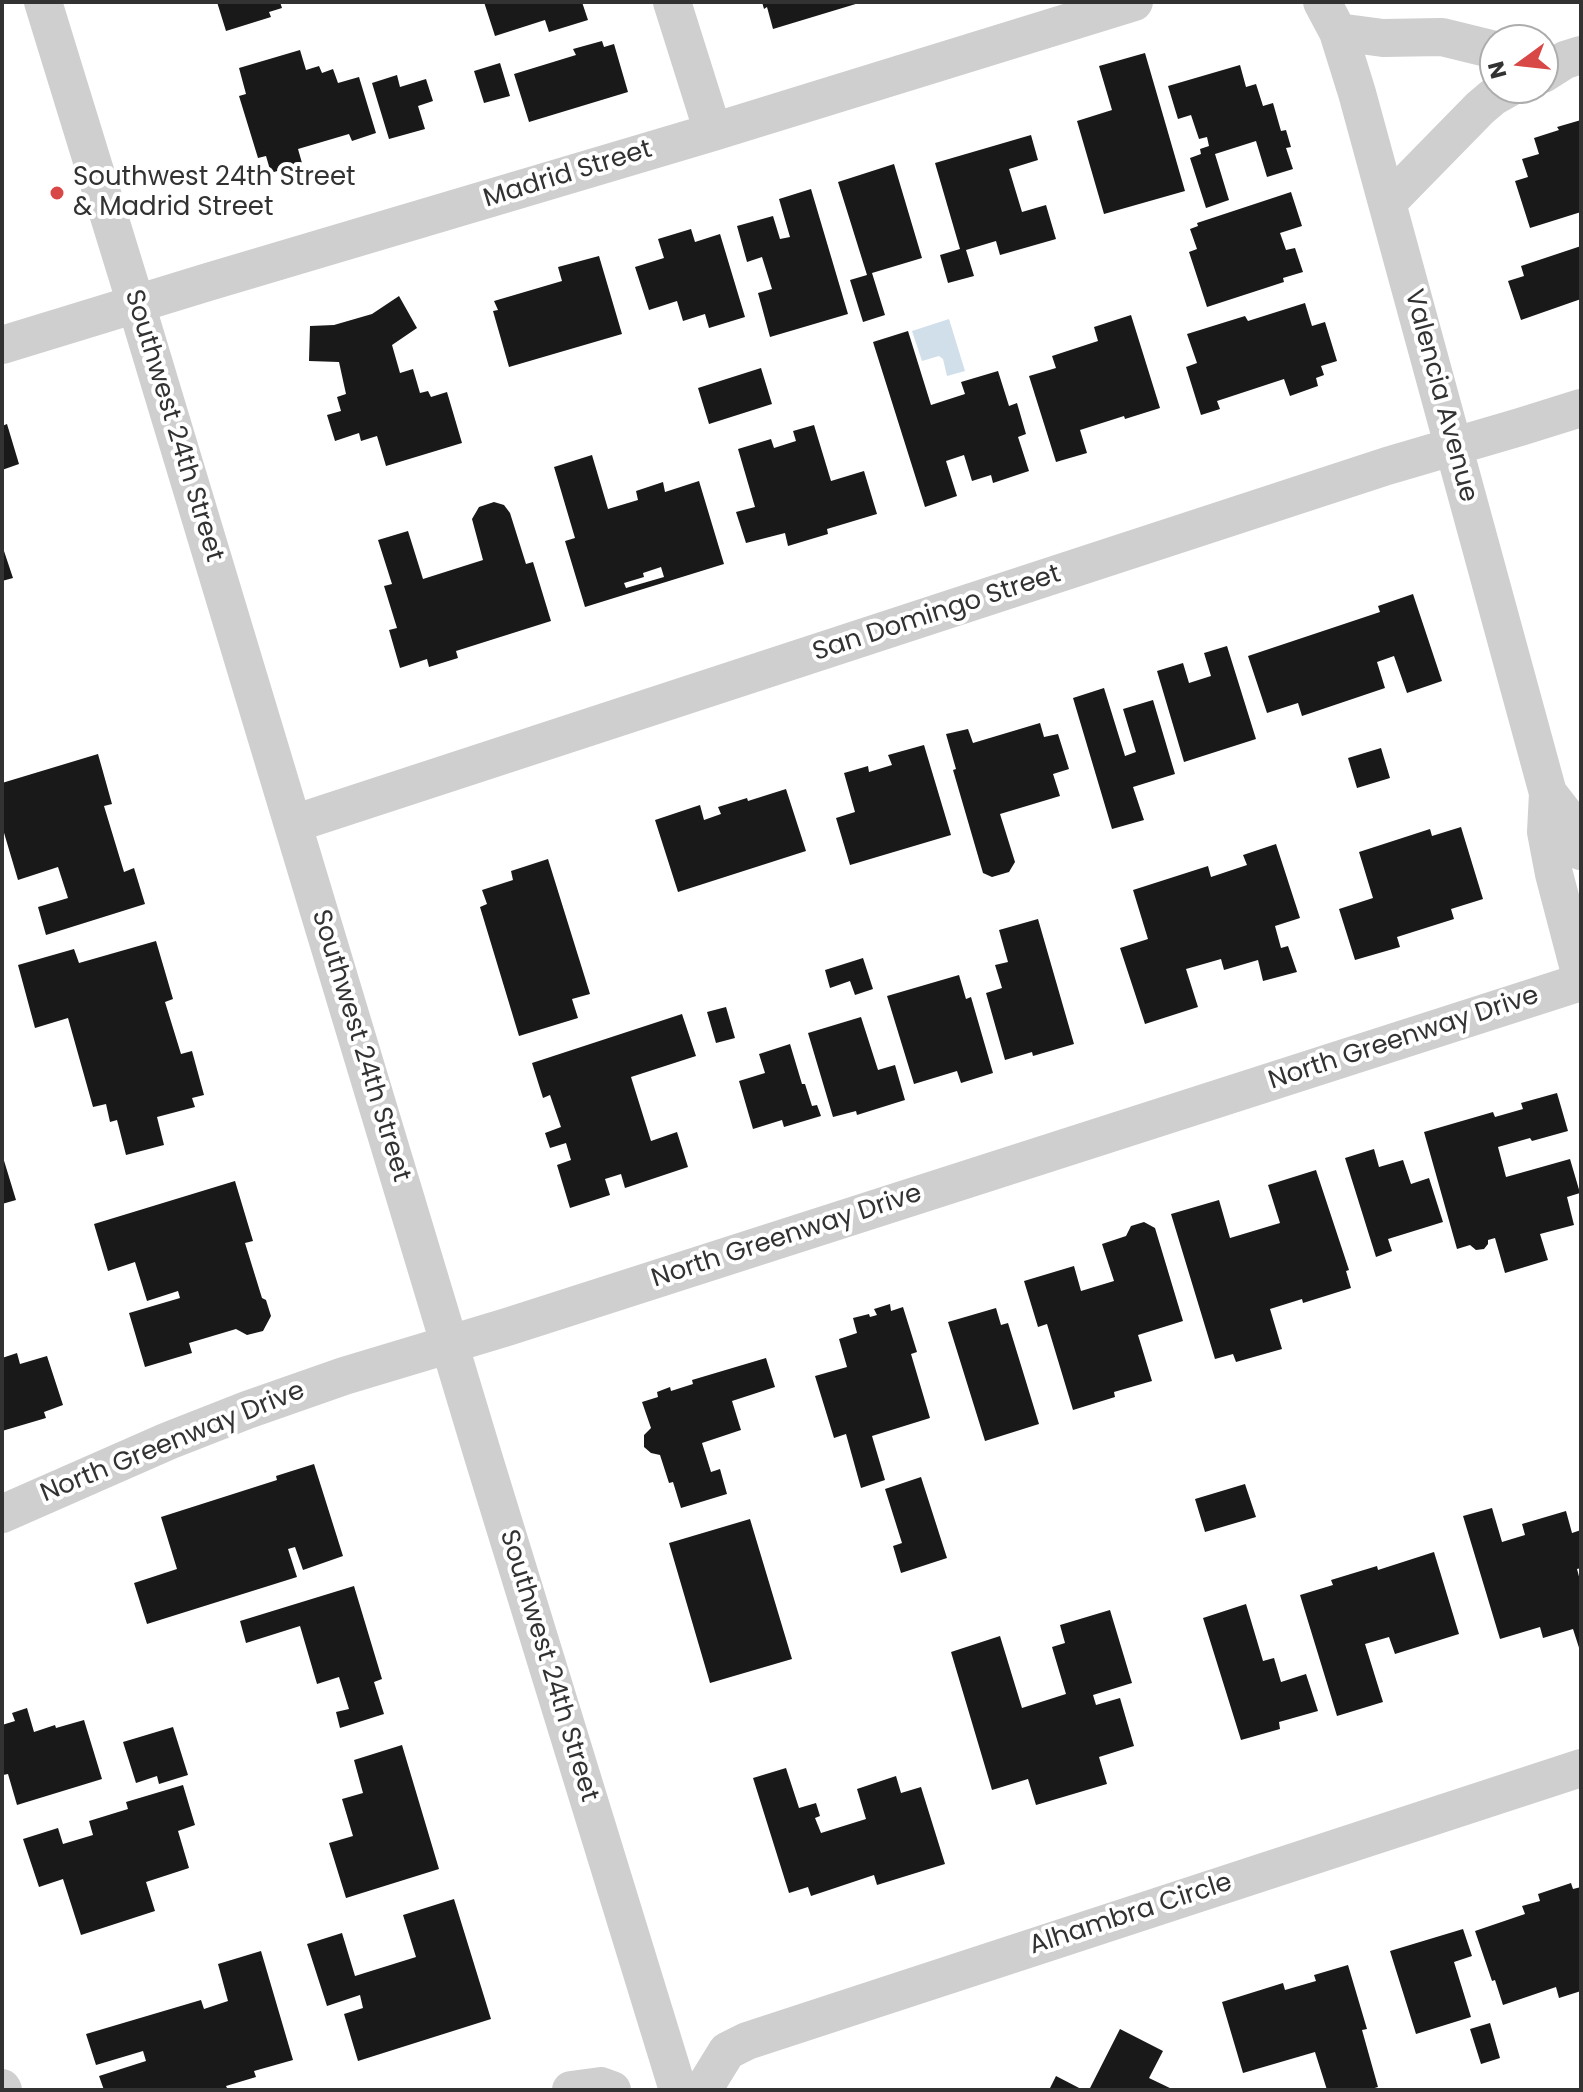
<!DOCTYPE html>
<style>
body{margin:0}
#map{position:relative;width:1583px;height:2092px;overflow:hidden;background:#fff;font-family:Poppins,sans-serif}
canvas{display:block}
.frame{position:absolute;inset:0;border:4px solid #323232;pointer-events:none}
.north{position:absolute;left:1479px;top:24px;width:80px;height:80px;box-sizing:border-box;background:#fff;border:2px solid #adadad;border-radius:50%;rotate:255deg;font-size:22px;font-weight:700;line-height:32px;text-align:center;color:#323232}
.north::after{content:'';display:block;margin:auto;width:28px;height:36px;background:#d84846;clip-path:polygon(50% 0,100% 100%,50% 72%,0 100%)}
</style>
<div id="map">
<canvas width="1583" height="2092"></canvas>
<div class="frame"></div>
<div class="north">N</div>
</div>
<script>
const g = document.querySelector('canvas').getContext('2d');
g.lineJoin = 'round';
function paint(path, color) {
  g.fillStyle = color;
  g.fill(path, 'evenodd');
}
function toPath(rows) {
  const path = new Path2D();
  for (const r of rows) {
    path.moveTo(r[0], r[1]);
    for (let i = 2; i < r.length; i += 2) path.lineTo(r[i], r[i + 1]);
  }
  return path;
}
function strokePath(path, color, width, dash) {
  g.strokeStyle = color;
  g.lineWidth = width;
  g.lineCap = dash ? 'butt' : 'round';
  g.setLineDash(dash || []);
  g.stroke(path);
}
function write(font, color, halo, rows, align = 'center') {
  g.font = font + ' Poppins,sans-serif';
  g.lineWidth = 8;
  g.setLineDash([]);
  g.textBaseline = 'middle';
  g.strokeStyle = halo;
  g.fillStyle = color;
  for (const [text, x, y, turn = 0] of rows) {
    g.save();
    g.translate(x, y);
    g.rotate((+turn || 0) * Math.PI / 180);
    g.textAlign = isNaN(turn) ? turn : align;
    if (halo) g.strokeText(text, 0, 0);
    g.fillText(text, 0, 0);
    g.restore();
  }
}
paint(toPath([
 [949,319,965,371,947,376,943,359,939,356,922,361,912,331]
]), '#d1dfeb');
paint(toPath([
 [217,2,280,2,282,8,269,12,271,17,226,31],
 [484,2,582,2,588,20,549,32,545,20,495,36],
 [762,2,859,2,859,3,773,29,767,7,764,9],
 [602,41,604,47,614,44,628,92,529,122,514,74,576,55,573,49],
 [300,50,306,70,319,66,322,73,333,69,338,83,359,77,376,133,352,141,349,134,298,149,302,163,271,173,266,156,258,158,239,96,246,94,239,68],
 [1145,53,1185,191,1104,214,1077,121,1112,110,1099,66],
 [500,63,510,96,484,103,474,71],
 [1240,65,1246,87,1256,84,1263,106,1273,103,1281,131,1286,130,1291,147,1286,148,1293,169,1267,177,1256,141,1215,154,1229,200,1206,208,1190,158,1201,154,1200,149,1209,146,1207,137,1199,139,1191,115,1178,119,1168,86],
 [397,75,400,87,426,79,433,101,418,106,425,129,389,139,372,83],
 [1581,120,1581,212,1530,228,1515,181,1528,177,1522,159,1539,154,1534,138,1559,130,1557,127],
 [1031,135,1038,160,1009,169,1022,212,1046,205,1056,239,1000,255,996,241,966,250,974,276,948,283,940,255,960,249,935,163],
 [894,164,922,258,872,273,885,315,863,322,850,280,867,275,838,182],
 [811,189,848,314,770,337,758,293,772,289,762,257,747,262,737,226,773,216,780,239,790,237,779,199],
 [1291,192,1302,226,1280,233,1286,250,1295,248,1303,272,1283,278,1284,282,1207,307,1189,252,1197,249,1190,229,1198,226,1197,223],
 [691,229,695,242,720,234,745,317,709,328,705,314,683,321,677,301,649,310,635,267,664,258,658,239],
 [1581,246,1581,299,1521,320,1508,281,1524,276,1521,266],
 [599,256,622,334,509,367,493,311,498,310,494,301,562,281,558,267],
 [399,296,417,328,392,345,400,373,413,369,420,393,428,391,431,397,447,392,462,443,386,466,377,436,361,441,359,433,335,441,327,415,341,411,337,397,346,394,339,362,309,361,310,326,334,325,372,314],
 [1305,303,1312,326,1325,322,1337,361,1321,366,1324,375,1316,378,1318,386,1290,396,1284,379,1217,401,1220,409,1201,415,1186,367,1197,363,1187,334,1245,316,1248,321],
 [1131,315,1160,408,1125,419,1124,416,1080,430,1087,453,1056,462,1029,376,1056,368,1052,356,1098,341,1094,327],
 [908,331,931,405,965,394,961,382,998,371,1009,406,1017,403,1026,434,1018,437,1029,471,993,483,991,475,972,481,964,455,946,461,957,496,925,507,873,342],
 [761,368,772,404,709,424,698,388],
 [7,424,19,464,2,470,2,426],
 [814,425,831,481,864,471,877,514,827,529,828,534,788,546,785,533,746,543,736,512,755,507,738,449,771,439,774,448,796,441,793,431],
 [592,455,608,509,638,500,636,491,663,482,665,492,699,481,724,564,585,607,565,541,575,538,554,467],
 [661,567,664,577,626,588,624,583,644,577,643,573],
 [494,502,504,505,510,513,526,564,533,562,551,621,456,651,458,658,429,667,427,659,400,668,389,630,397,628,384,586,392,584,378,540,408,531,423,579,483,560,472,519,479,507],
 [2,545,13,578,2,581],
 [1413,594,1442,681,1407,693,1394,656,1377,662,1385,688,1302,716,1298,703,1267,713,1248,656,1380,612,1378,606],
 [1227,646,1256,739,1184,762,1157,671,1183,663,1189,683,1211,676,1204,653],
 [1104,688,1125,756,1136,752,1123,709,1153,700,1175,774,1133,787,1144,820,1112,829,1073,698],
 [1040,723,1044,737,1058,734,1069,769,1053,774,1060,796,1000,814,1015,862,1009,872,992,877,983,873,953,770,956,769,946,734,968,729,973,743],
 [924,745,951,835,850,865,836,818,855,812,844,773,868,766,869,772,892,765,888,755],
 [1381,748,1390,778,1357,788,1348,758],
 [98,754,112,804,104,806,124,872,134,868,145,904,46,935,38,907,68,898,58,867,18,880,2,826,2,783],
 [786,789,806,851,678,892,655,820,700,805,704,820,721,814,718,807,747,798,748,801],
 [1461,827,1483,899,1451,909,1454,919,1397,937,1400,947,1355,960,1339,909,1373,898,1359,852,1430,829,1432,836],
 [1276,844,1300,918,1275,926,1281,948,1288,946,1297,972,1263,981,1258,960,1224,970,1221,959,1186,969,1198,1007,1145,1024,1120,948,1148,939,1133,890,1208,866,1211,877,1247,865,1243,855],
 [548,859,590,994,572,999,578,1018,519,1036,480,907,487,904,482,890,513,880,511,871],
 [1038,919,1074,1044,1033,1056,1032,1052,1005,1060,986,993,1002,988,995,965,1008,962,999,930],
 [156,941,173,999,165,1002,181,1054,192,1051,204,1095,192,1098,195,1107,157,1117,164,1145,126,1155,117,1120,110,1122,106,1104,93,1107,68,1018,35,1028,18,965,74,949,79,963],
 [863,958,873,989,855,995,850,981,830,988,825,970],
 [959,975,966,999,971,997,993,1073,961,1083,957,1071,914,1084,887,996],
 [726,1007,735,1038,716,1043,707,1012],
 [682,1014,696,1056,631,1077,651,1141,677,1132,688,1167,625,1188,621,1174,605,1179,610,1195,570,1208,557,1165,571,1160,566,1143,550,1148,545,1133,561,1127,550,1095,543,1098,532,1063],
 [861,1017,878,1070,895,1065,905,1100,857,1115,856,1111,833,1117,808,1033],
 [790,1044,802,1084,805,1084,812,1106,817,1105,821,1116,784,1127,782,1120,753,1129,739,1081,765,1073,759,1054],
 [1557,1093,1568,1131,1532,1141,1530,1138,1498,1147,1506,1177,1570,1159,1580,1193,1567,1197,1574,1225,1540,1234,1548,1260,1505,1273,1495,1238,1488,1240,1488,1244,1484,1249,1476,1250,1470,1245,1457,1249,1424,1132,1493,1112,1495,1117,1523,1109,1521,1103],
 [1374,1149,1379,1167,1403,1160,1411,1184,1429,1178,1443,1222,1388,1239,1392,1251,1376,1257,1345,1158],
 [2,1154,16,1200,2,1204],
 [1316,1170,1349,1270,1346,1271,1351,1288,1303,1303,1302,1299,1270,1309,1282,1349,1236,1362,1233,1354,1215,1359,1171,1214,1219,1200,1230,1238,1280,1223,1268,1185],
 [235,1181,253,1241,245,1243,262,1298,266,1300,271,1316,263,1331,247,1335,236,1329,189,1343,192,1353,145,1367,129,1313,180,1298,178,1291,147,1301,135,1262,108,1271,94,1224],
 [1144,1222,1155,1228,1183,1321,1138,1335,1152,1381,1114,1392,1115,1397,1073,1410,1047,1324,1038,1327,1024,1281,1074,1266,1081,1291,1114,1281,1102,1244,1126,1236,1131,1226],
 [890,1304,891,1311,903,1307,917,1352,911,1354,930,1418,872,1436,885,1480,861,1488,846,1434,834,1438,815,1376,847,1367,839,1339,857,1333,853,1318,869,1314,870,1317,877,1315,874,1309],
 [996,1308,1001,1325,1008,1323,1039,1424,985,1441,948,1322],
 [17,1353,20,1364,47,1356,63,1405,44,1412,46,1418,2,1431,2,1358],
 [766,1358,775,1387,732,1401,741,1430,702,1443,711,1472,720,1469,727,1494,681,1508,673,1482,669,1483,660,1455,651,1453,644,1447,644,1435,651,1428,642,1402,658,1397,657,1392,670,1387,671,1391,693,1384,692,1380],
 [314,1464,343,1556,303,1570,295,1547,288,1549,297,1577,147,1624,134,1583,177,1569,161,1517,277,1480,276,1476],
 [921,1477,947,1558,901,1573,893,1546,902,1543,885,1489],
 [1245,1484,1256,1517,1205,1532,1195,1499],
 [1492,1508,1502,1542,1525,1535,1522,1524,1566,1511,1572,1533,1581,1530,1581,1568,1577,1569,1581,1584,1581,1654,1573,1629,1543,1638,1540,1627,1500,1639,1463,1516],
 [750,1519,792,1659,710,1683,669,1543],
 [1434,1552,1459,1634,1395,1654,1389,1637,1365,1644,1383,1702,1337,1716,1300,1595,1333,1585,1331,1580,1377,1566,1378,1570],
 [354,1586,382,1679,374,1682,384,1714,340,1728,336,1712,349,1709,339,1677,317,1684,300,1626,246,1643,240,1621],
 [1246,1604,1263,1661,1274,1658,1281,1682,1306,1674,1318,1711,1279,1722,1280,1729,1241,1740,1203,1618],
 [1110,1610,1132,1683,1093,1695,1096,1705,1120,1698,1134,1746,1099,1757,1107,1784,1036,1805,1028,1779,992,1790,951,1652,1000,1636,1022,1708,1066,1694,1052,1647,1065,1643,1060,1625],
 [27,1708,34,1732,55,1725,56,1728,84,1720,102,1779,17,1805,8,1774,3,1775,2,1773,2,1725,15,1721,12,1713],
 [173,1727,188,1775,159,1784,157,1776,136,1783,123,1742],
 [402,1745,439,1869,346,1898,329,1843,353,1836,342,1799,363,1793,354,1760],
 [786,1768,799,1808,816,1803,820,1816,815,1818,821,1833,866,1819,857,1789,896,1776,901,1793,921,1787,945,1864,877,1885,874,1875,811,1896,808,1887,789,1893,753,1778],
 [183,1785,195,1825,178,1831,189,1868,146,1882,155,1911,81,1935,63,1879,39,1887,23,1839,58,1828,63,1844,93,1835,89,1821,128,1809,126,1802],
 [1571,1883,1573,1889,1581,1887,1581,1991,1559,1998,1556,1987,1503,2005,1495,1980,1492,1981,1475,1931,1525,1914,1522,1906,1540,1901,1538,1894],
 [454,1899,491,2019,358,2061,344,2014,363,2008,360,1995,327,2006,307,1944,342,1933,355,1976,416,1957,403,1915],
 [1463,1929,1472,1956,1454,1962,1471,2017,1416,2034,1390,1951],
 [261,1951,293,2060,254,2071,256,2077,226,2086,228,2090,104,2090,99,2076,146,2061,143,2051,96,2065,86,2034,201,2000,204,2009,228,2001,218,1964],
 [1348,1965,1367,2029,1362,2030,1378,2087,1368,2090,1327,2090,1315,2052,1243,2073,1222,2002,1283,1983,1285,1990,1316,1981,1314,1975],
 [1490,2023,1500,2058,1481,2064,1470,2029],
 [1120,2029,1163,2051,1149,2078,1174,2090,1089,2090],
 [1056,2076,1083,2090,1049,2090]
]), '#191919');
strokePath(toPath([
 [43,2,136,304,484,1459,678,2090],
 [672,2,713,132],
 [1322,2,1338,32,1357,93,1548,793,1546,832,1554,874,1581,977],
 [1338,32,1383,38,1442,37,1495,50],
 [1543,74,1565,60,1581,55],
 [1388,202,1480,108,1493,97,1509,88],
 [2,345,208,282,713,132,1134,2],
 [1548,793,1569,820,1581,851],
 [293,824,1387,466,1520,427,1581,408],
 [2,1514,168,1441,247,1410,344,1376,507,1327,1581,982],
 [2,2088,3,2090],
 [571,2090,601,2086,612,2090],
 [703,2090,727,2051,747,2041,1581,1768]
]), '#cfcfcf', 38);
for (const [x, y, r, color] of [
 [57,193,8,"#d84846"]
]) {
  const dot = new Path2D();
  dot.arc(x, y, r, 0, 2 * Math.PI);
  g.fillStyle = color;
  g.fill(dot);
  strokePath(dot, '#fff', 3);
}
write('26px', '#323232', '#fff', [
 ["Madrid Street",568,175,-17],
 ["Valencia Avenue",1440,396,75],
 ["Southwest 24th Street",173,426,73],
 ["San Domingo Street",937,614,-18],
 ["North Greenway Drive",1404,1039,-18],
 ["Southwest 24th Street",360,1046,73],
 ["North Greenway Drive",787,1237,-18],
 ["North Greenway Drive",173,1443,-22],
 ["Southwest 24th Street",548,1666,73],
 ["Alhambra Circle",1131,1915,-18]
]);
write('26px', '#323232', '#fff', [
 ["Southwest 24th Street",73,178],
 ["& Madrid Street",73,208]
], 'left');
</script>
